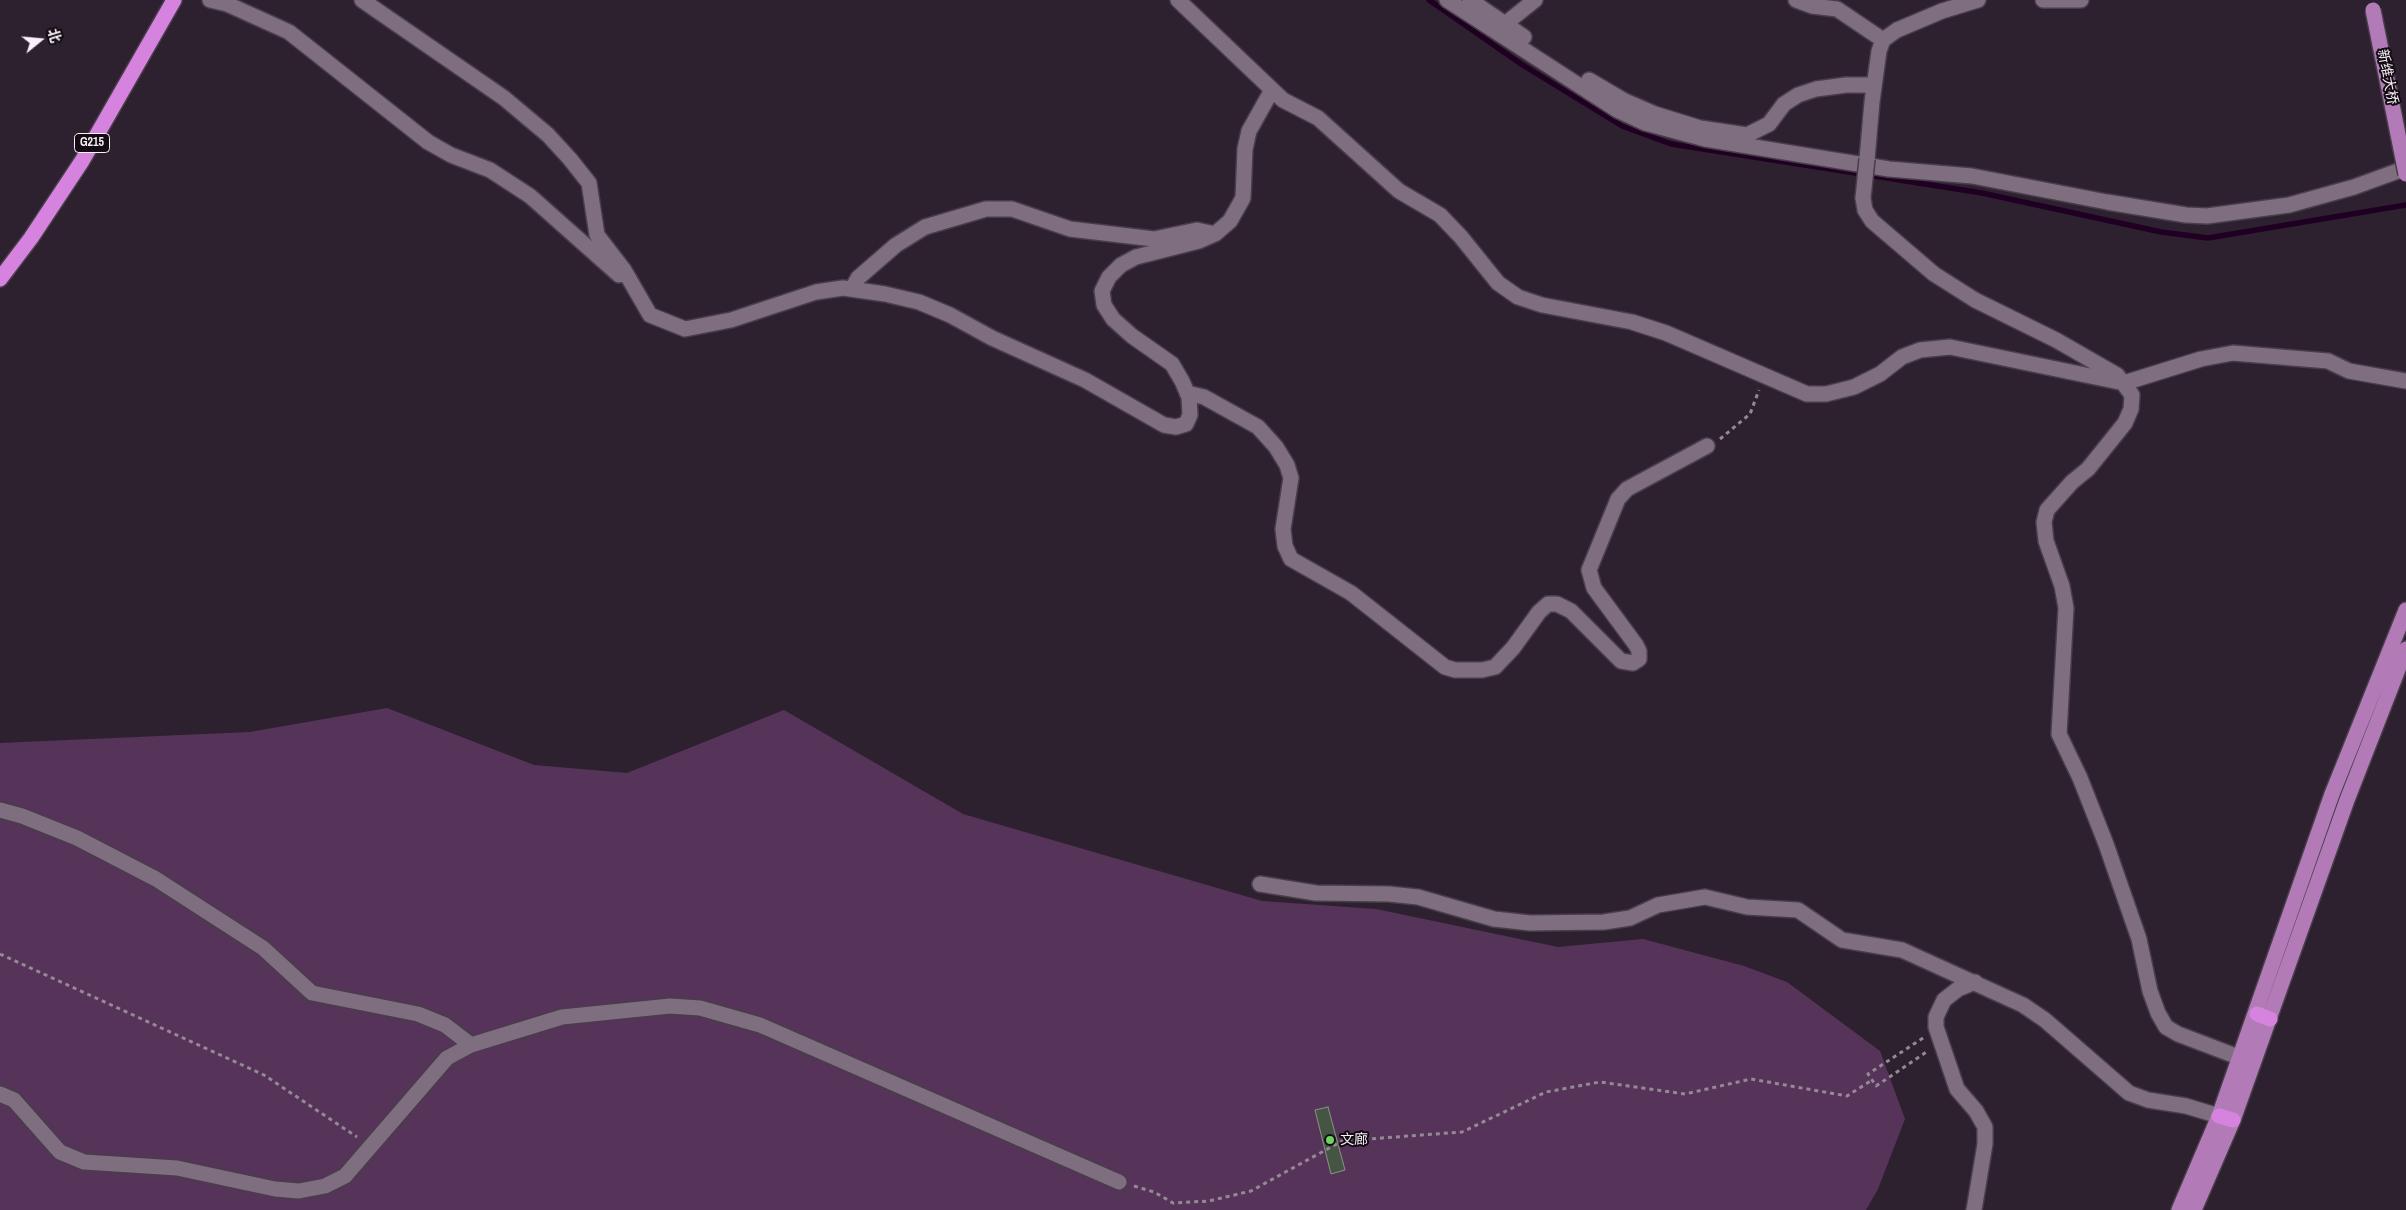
<!DOCTYPE html>
<meta charset="utf-8">
<style>
body{margin:0}
#map{position:relative;width:2406px;height:1210px;overflow:hidden;background:#2e212f;font-family:"Archivo Narrow","Noto Sans SC",sans-serif}
canvas{display:block}
.north{position:absolute;left:15px;top:15px;width:50px;height:50px;-webkit-text-stroke:4px #130d13;paint-order:stroke;rotate:73deg;font-size:14px;font-weight:700;line-height:20px;text-align:center;color:#f9f0fa}
.north::after{content:'';display:block;margin:auto;width:18px;height:22px;background:#f9f0fa;clip-path:polygon(50% 0,100% 100%,50% 72%,0 100%)}
</style>
<div id="map">
<canvas width="2406" height="1210"></canvas>
<div class="north">北</div>
</div>
<script>
const g = document.querySelector('canvas').getContext('2d');
g.lineJoin = 'round';
function paint(path, color) {
  g.fillStyle = color;
  g.fill(path, 'evenodd');
}
function toPath(rows) {
  const path = new Path2D();
  for (const r of rows) {
    path.moveTo(r[0], r[1]);
    for (let i = 2; i < r.length; i += 2) path.lineTo(r[i], r[i + 1]);
  }
  return path;
}
function strokePath(path, color, width, dash) {
  g.strokeStyle = color;
  g.lineWidth = width;
  g.lineCap = dash ? 'butt' : 'round';
  g.setLineDash(dash || []);
  g.stroke(path);
}
function write(font, color, halo, rows, align = 'center') {
  g.font = font + ' "Archivo Narrow","Noto Sans SC",sans-serif';
  g.lineWidth = 4;
  g.setLineDash([]);
  g.textBaseline = 'middle';
  g.strokeStyle = halo;
  g.fillStyle = color;
  for (const [text, x, y, turn = 0] of rows) {
    g.save();
    g.translate(x, y);
    g.rotate((+turn || 0) * Math.PI / 180);
    g.textAlign = isNaN(turn) ? turn : align;
    if (halo) g.strokeText(text, 0, 0);
    g.fillText(text, 0, 0);
    g.restore();
  }
}
paint(toPath([
 [387,708,534,765,627,773,784,710,963,814,1262,901,1376,909,1558,947,1643,939,1744,966,1787,982,1880,1051,1905,1119,1878,1189,1866,1210,0,1210,0,743,250,732]
]), '#56345a');
strokePath(toPath([
 [1429,0,1521,64,1622,126,1671,144,1982,193,2161,232,2208,238,2406,205]
]), '#1f0023', 5.5);
const building = toPath([
 [1328,1107,1345,1170,1331,1174,1315,1110,1328,1107]
]);
paint(building, '#465444');
strokePath(building, '#859582', 1);
const minor = toPath([
 [210,0,227,4,289,32,428,142,451,155,490,170,530,196,619,275],
 [362,0,504,98,548,135,570,159,589,183,597,235,624,270,650,315,685,329,731,320,816,292,843,288,885,294,919,302,950,315,992,338,1085,380,1164,425,1176,427,1186,424,1190,415,1189,397,1182,381,1172,364,1132,336,1113,319,1104,305,1102,291,1109,277,1121,265,1136,257,1199,241,1215,234,1230,221,1243,198,1245,149,1249,131,1272,90],
 [1178,0,1283,100,1318,118,1399,191,1440,215,1461,237,1498,283,1518,297,1542,305,1632,322,1666,333,1807,394,1826,394,1854,387,1880,374,1902,357,1920,350,1950,347,2124,383,2201,359,2233,353,2328,361,2349,371,2406,381],
 [1447,0,1617,110,1645,123,1705,139,1889,169,1972,176,2107,202,2186,215,2207,216,2289,205,2354,187,2406,168],
 [1470,0,1524,37],
 [1796,0,1812,6,1837,9,1883,40],
 [2043,0,2081,0],
 [1505,24,1535,0],
 [1589,80,1623,100,1655,114,1700,128,1747,135,1769,124,1784,104,1798,95,1816,89,1846,85,1874,85],
 [1867,159,1872,102,1879,51,1883,40,1897,30,1942,11,1978,0],
 [1863,198,1865,210,1872,221,1934,274,1975,300,2056,340,2117,375,2132,395,2131,409,2125,423,2088,469,2072,482,2047,510,2044,522,2046,541,2062,586,2066,608,2059,734,2080,778,2106,844,2139,939,2150,991,2158,1013,2166,1027,2178,1034,2241,1058],
 [852,289,858,278,896,245,925,227,986,209,1012,209,1070,229,1154,239,1197,230,1215,234],
 [1187,393,1204,397,1258,427,1276,447,1287,465,1291,478,1283,529,1285,546,1291,559,1351,593,1445,667,1455,670,1482,670,1495,667,1513,648,1539,612,1548,604,1557,604,1571,611,1621,661,1633,663,1639,659,1639,651,1636,645,1594,588,1589,570,1618,499,1627,489,1707,446],
 [0,810,22,816,77,838,156,879,263,948,312,993,418,1014,445,1025,471,1045],
 [1260,884,1316,893,1389,894,1418,897,1494,919,1530,923,1604,922,1630,918,1658,905,1705,897,1747,907,1798,910,1842,940,1902,950,2023,1005,2045,1020,2129,1093,2148,1100,2186,1106,2219,1116],
 [0,1094,14,1100,60,1152,84,1162,177,1168,275,1189,299,1191,325,1186,345,1176,447,1058,471,1045,562,1017,670,1006,700,1008,760,1025,1119,1182],
 [1974,1210,1985,1144,1985,1127,1976,1111,1957,1089,1936,1027,1936,1017,1944,1000,1958,989,1975,982]
]);
const major = toPath([
 [2179,1210,2219,1116,2332,794,2406,610],
 [2194,1210,2233,1120,2347,800,2406,649]
]);
const highway = toPath([
 [0,279,31,238,82,161,174,0],
 [2257,1014,2270,1019],
 [2219,1116,2233,1120]
]);
strokePath(minor, '#483d49', 18);
strokePath(major, '#483d49', 18);
strokePath(highway, '#483d49', 18);
strokePath(toPath([
 [1720,439,1750,414,1759,390],
 [0,954,264,1075,357,1137],
 [1923,1038,1868,1074,1876,1086,1928,1051],
 [1134,1186,1154,1192,1173,1203,1209,1201,1251,1191,1342,1141,1462,1132,1546,1092,1600,1082,1685,1094,1751,1079,1847,1096,1872,1080]
]), '#948995', 3, [4, 4]);
strokePath(minor, '#7e6e7f', 15);
strokePath(major, '#b27bb8', 15);
strokePath(highway, '#d583de', 15);
const minorBridge = toPath([
 [1863,198,1867,159]
]);
const majorBridge = toPath([
 [2373,10,2406,174]
]);
strokePath(minorBridge, '#483d49', 18, []);
strokePath(majorBridge, '#483d49', 18, []);
strokePath(minorBridge, '#7e6e7f', 15);
strokePath(majorBridge, '#b27bb8', 15);
for (const [x, y, r, color] of [
 [1330,1140,5,"#6fd360"]
]) {
  const dot = new Path2D();
  dot.arc(x, y, r, 0, 2 * Math.PI);
  g.fillStyle = color;
  g.fill(dot);
  strokePath(dot, '#130d13', 2);
}
for (const [x, y, w] of [
 [92,143,35]
]) {
  const box = new Path2D();
  box.roundRect(x - w / 2, y - 9.5, w, 19, 4);
  g.fillStyle = '#130d13';
  g.fill(box);
  strokePath(box, '#f9f0fa', 1);
}
write('bold 12px', '#f9f0fa', null, [
 ["G215",92,143]
]);
write('14px', '#f9f0fa', '#130d13', [
 ["新维大桥",2387,77,79]
]);
write('14px', '#f9f0fa', '#130d13', [
 ["文廊",1340,1140]
], 'left');
</script>
